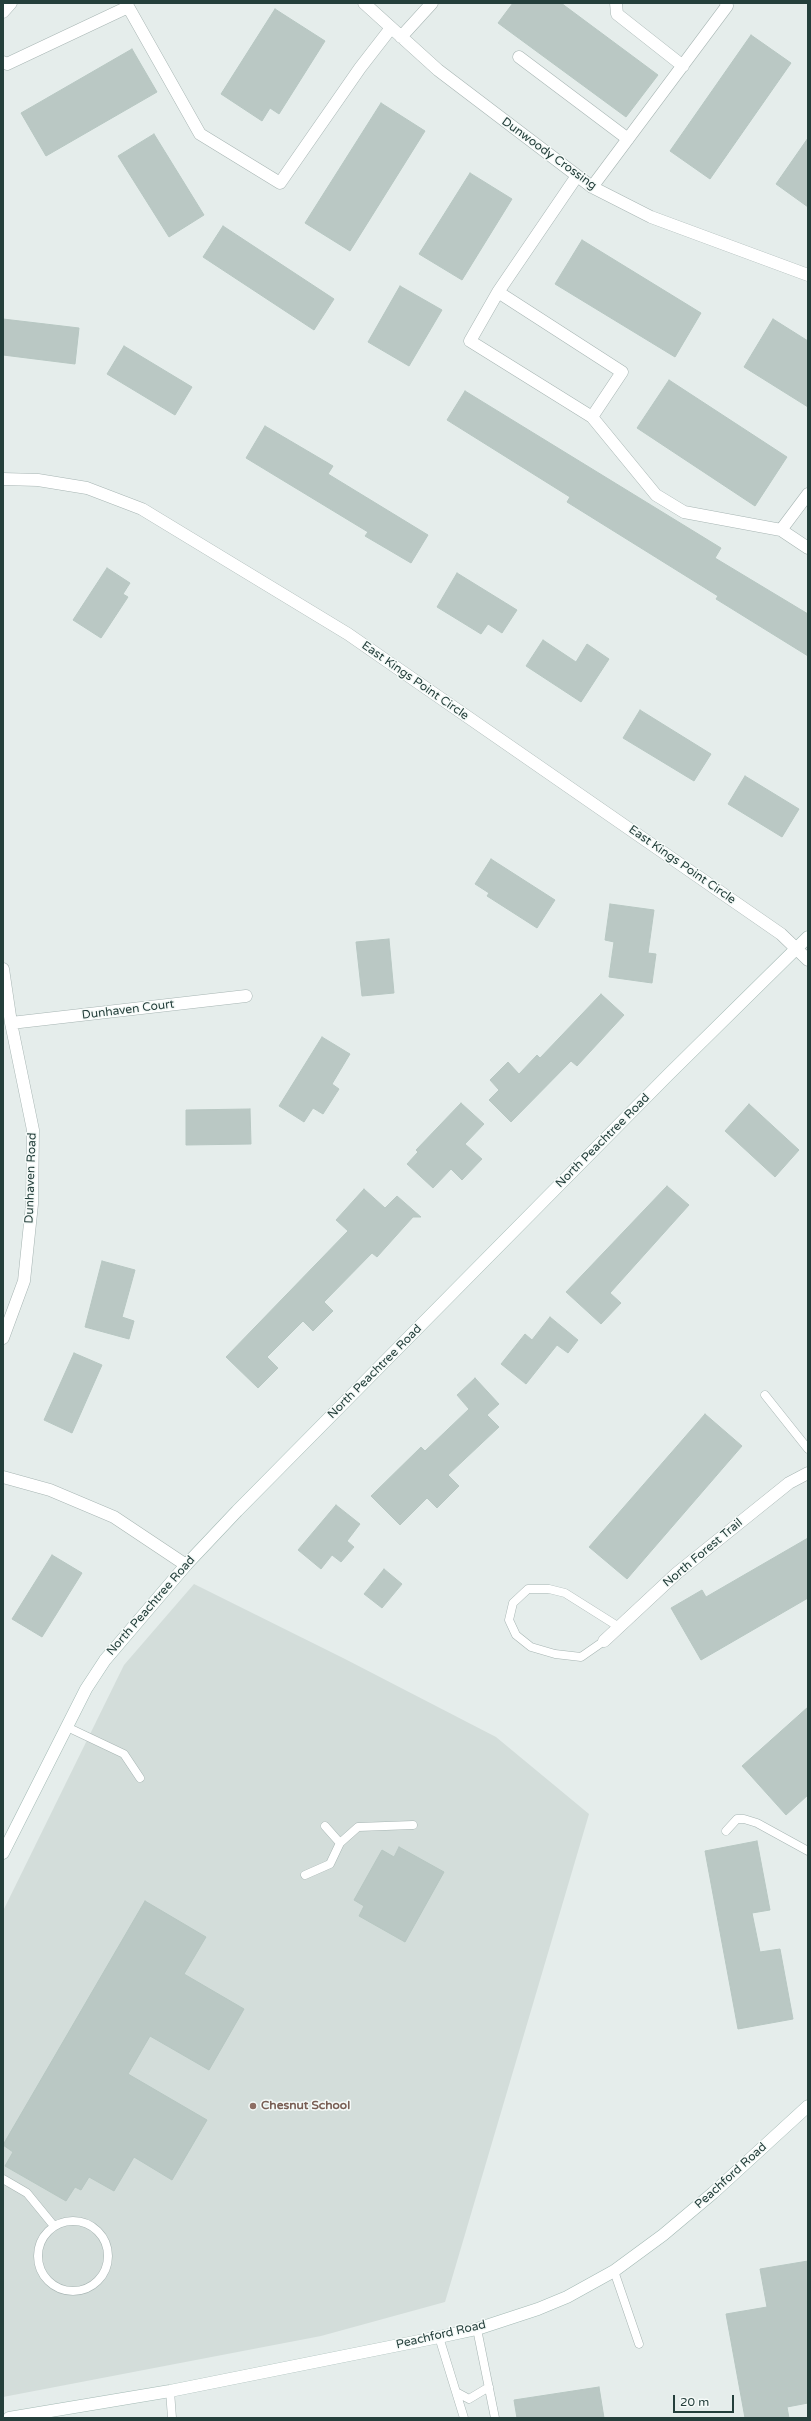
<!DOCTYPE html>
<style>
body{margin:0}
#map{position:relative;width:811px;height:2421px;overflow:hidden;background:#e5edeb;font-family:"Varela Round",sans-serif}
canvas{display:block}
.frame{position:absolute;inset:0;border:4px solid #243f3b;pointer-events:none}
.scale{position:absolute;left:673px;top:2395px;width:61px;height:18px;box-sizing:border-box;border:2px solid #243f3b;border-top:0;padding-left:5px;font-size:12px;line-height:14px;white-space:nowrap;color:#243f3b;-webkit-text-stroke:3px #f5faf8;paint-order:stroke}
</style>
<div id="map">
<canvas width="811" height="2421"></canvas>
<div class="frame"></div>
<div class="scale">20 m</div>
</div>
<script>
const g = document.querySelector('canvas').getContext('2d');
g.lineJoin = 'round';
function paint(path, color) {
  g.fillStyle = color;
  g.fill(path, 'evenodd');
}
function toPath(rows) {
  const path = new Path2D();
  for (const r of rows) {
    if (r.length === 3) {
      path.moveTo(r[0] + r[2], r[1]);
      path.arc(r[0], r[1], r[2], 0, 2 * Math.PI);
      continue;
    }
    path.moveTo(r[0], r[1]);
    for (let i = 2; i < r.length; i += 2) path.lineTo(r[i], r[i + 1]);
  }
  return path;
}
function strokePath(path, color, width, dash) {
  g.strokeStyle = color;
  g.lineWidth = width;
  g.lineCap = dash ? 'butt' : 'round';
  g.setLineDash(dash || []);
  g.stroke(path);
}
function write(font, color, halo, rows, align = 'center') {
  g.font = font + ' "Varela Round",sans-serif';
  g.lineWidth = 3;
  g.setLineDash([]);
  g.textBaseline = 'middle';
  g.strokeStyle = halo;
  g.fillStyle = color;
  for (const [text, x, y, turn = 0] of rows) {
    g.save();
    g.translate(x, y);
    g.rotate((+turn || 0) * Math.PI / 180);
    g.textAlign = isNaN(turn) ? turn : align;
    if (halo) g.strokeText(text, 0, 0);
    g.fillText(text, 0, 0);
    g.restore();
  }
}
paint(toPath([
 [194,1584,345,1659,496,1737,589,1814,445,2302,321,2336,3,2397,3,1911,124,1665]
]), '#d3ddda');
const building = toPath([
 [513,3,561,3,658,75,626,117,498,23,513,3],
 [275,9,325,41,279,114,270,108,262,121,221,94,275,9],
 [751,35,791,63,710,179,670,151,751,35],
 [132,49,157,92,46,156,21,113,132,49],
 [381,103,425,131,350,251,305,223,381,103],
 [154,134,204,215,169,237,118,156,154,134],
 [808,138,808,207,776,184,808,138],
 [470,173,512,199,462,280,419,254,470,173],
 [223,226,334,299,314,330,203,257,223,226],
 [582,240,701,313,675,357,555,284,582,240],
 [400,286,442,310,409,366,368,342,400,286],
 [3,319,79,328,75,364,3,355,3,319],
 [773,319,808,341,808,407,744,367,773,319],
 [124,346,192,387,175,415,107,374,124,346],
 [669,380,787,457,755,506,637,428,669,380],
 [465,391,721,548,715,558,808,614,808,656,716,599,718,596,567,502,570,497,447,420,465,391],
 [265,426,333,466,328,474,428,535,411,563,365,536,368,532,246,458,265,426],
 [107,568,130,583,123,594,128,597,101,638,73,620,107,568],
 [457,573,517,610,502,633,488,624,481,634,437,607,457,573],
 [543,640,576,662,587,644,609,659,581,702,526,666,543,640],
 [640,710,711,754,694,781,623,738,640,710],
 [745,776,799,809,782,837,728,804,745,776],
 [491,859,555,900,537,928,487,896,489,893,475,884,491,859],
 [610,904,654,910,648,953,656,954,652,983,609,977,614,942,605,940,610,904],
 [389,939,394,993,362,996,356,942,389,939],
 [601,994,624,1015,577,1066,571,1061,511,1122,489,1100,499,1090,490,1080,508,1062,519,1074,537,1055,540,1058,601,994],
 [322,1037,350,1054,332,1084,339,1089,323,1114,313,1108,304,1122,279,1106,322,1037],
 [461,1103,484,1124,465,1144,482,1159,462,1180,451,1169,433,1188,407,1164,418,1152,416,1150,461,1103],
 [749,1104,799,1150,775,1177,725,1131,749,1104],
 [250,1109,251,1144,186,1145,186,1110,250,1109],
 [667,1186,689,1205,610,1293,621,1303,601,1324,566,1292,667,1186],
 [364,1189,385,1208,397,1196,421,1217,413,1217,377,1257,372,1253,324,1302,333,1311,313,1331,303,1321,267,1357,278,1368,258,1388,226,1357,348,1231,336,1220,364,1189],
 [102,1261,135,1270,122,1317,134,1321,129,1339,85,1327,102,1261],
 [550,1317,578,1340,568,1353,557,1345,526,1384,501,1364,525,1334,532,1340,550,1317],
 [74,1353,102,1365,72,1433,44,1420,74,1353],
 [475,1378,499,1404,487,1415,499,1427,448,1475,459,1486,437,1508,427,1498,400,1525,371,1496,421,1447,425,1451,469,1409,457,1395,475,1378],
 [705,1414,742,1446,627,1579,589,1547,705,1414],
 [336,1505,360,1524,347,1541,354,1547,341,1562,332,1555,321,1569,298,1550,336,1505],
 [808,1538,808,1598,701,1660,671,1608,702,1590,706,1597,808,1538],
 [52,1555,82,1573,42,1637,12,1619,52,1555],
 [384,1569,402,1584,382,1608,364,1594,384,1569],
 [808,1707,808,1795,786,1815,742,1766,808,1707],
 [757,1841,770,1910,752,1913,760,1952,780,1949,793,2019,738,2029,705,1851,757,1841],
 [399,1847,444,1872,405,1942,359,1916,364,1906,354,1900,382,1850,394,1857,399,1847],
 [145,1901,206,1937,184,1974,244,2009,209,2070,150,2036,128,2074,207,2120,172,2180,134,2157,114,2191,89,2177,81,2190,75,2187,66,2201,5,2166,13,2152,3,2145,145,1901],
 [808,2261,808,2403,787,2407,789,2418,745,2418,726,2314,767,2307,760,2269,808,2261],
 [599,2387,604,2418,517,2418,514,2400,599,2387]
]);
paint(building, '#bac8c4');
strokePath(building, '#b7c7c2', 1);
const lane = toPath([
 [765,1395,808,1449],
 [604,1641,581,1657,555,1654,531,1647,516,1635,509,1620,513,1603,528,1589,549,1589,565,1593,619,1627],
 [67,1727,124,1754,140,1778],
 [726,1831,737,1819,744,1819,757,1823,808,1851],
 [340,1843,358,1827,413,1825],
 [305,1875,330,1864,340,1843,325,1826],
 [3,2179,27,2193,54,2226],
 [73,2256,35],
 [614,2271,639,2344],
 [477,2329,495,2418],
 [439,2337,464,2418],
 [170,2391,172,2418],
 [456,2392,469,2399,489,2387]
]);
const street = toPath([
 [126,3,200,134,280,183,360,68,391,28],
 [364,3,438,70,592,187,651,217,808,275],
 [616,3,617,14,683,66],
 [3,12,11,3],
 [401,37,432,3],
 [519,57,628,139],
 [3,62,7,64,128,7],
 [592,187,727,6,726,3],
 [498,292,577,176],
 [592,417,622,372,498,292,470,341,592,417,656,495,684,512,781,530,808,494],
 [3,479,38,480,87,488,142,509,348,634,781,934,808,960],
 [781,530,808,548],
 [3,969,11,1023,33,1130,32,1204,24,1281,3,1338],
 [11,1023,246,996],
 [3,1477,50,1490,114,1517,186,1565],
 [604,1641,677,1573,789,1483,808,1473]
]);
const secondary = toPath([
 [3,1853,86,1689,105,1660,186,1565,237,1511,668,1075,808,937],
 [9,2418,170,2391,439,2337,477,2329,538,2309,567,2297,614,2271,663,2235,713,2193,808,2106]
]);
strokePath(lane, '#a7b5b3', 9);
strokePath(street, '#a7b5b3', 13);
strokePath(secondary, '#a3b9b4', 13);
strokePath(lane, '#fff', 8);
strokePath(street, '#fff', 12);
strokePath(secondary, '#fff', 12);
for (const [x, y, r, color] of [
 [253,2106,4,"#8d6e63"]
]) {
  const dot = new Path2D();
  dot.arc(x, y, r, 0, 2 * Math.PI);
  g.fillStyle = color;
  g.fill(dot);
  strokePath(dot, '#f5faf8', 1.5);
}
write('12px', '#243f3b', '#f5faf8', [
 ["Dunwoody Crossing",549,154,36],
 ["East Kings Point Circle",415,681,35],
 ["East Kings Point Circle",682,865,35],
 ["Dunhaven Court",128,1010,-7],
 ["North Peachtree Road",603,1141,-45],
 ["Dunhaven Road",31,1178,-88],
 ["North Peachtree Road",375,1372,-45],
 ["North Forest Trail",703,1553,-40],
 ["North Peachtree Road",151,1606,-49],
 ["Peachford Road",731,2176,-42],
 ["Peachford Road",441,2335,-13]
]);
write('bold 12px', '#785e54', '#f5faf8', [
 ["Chesnut School",261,2106]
], 'left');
</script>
